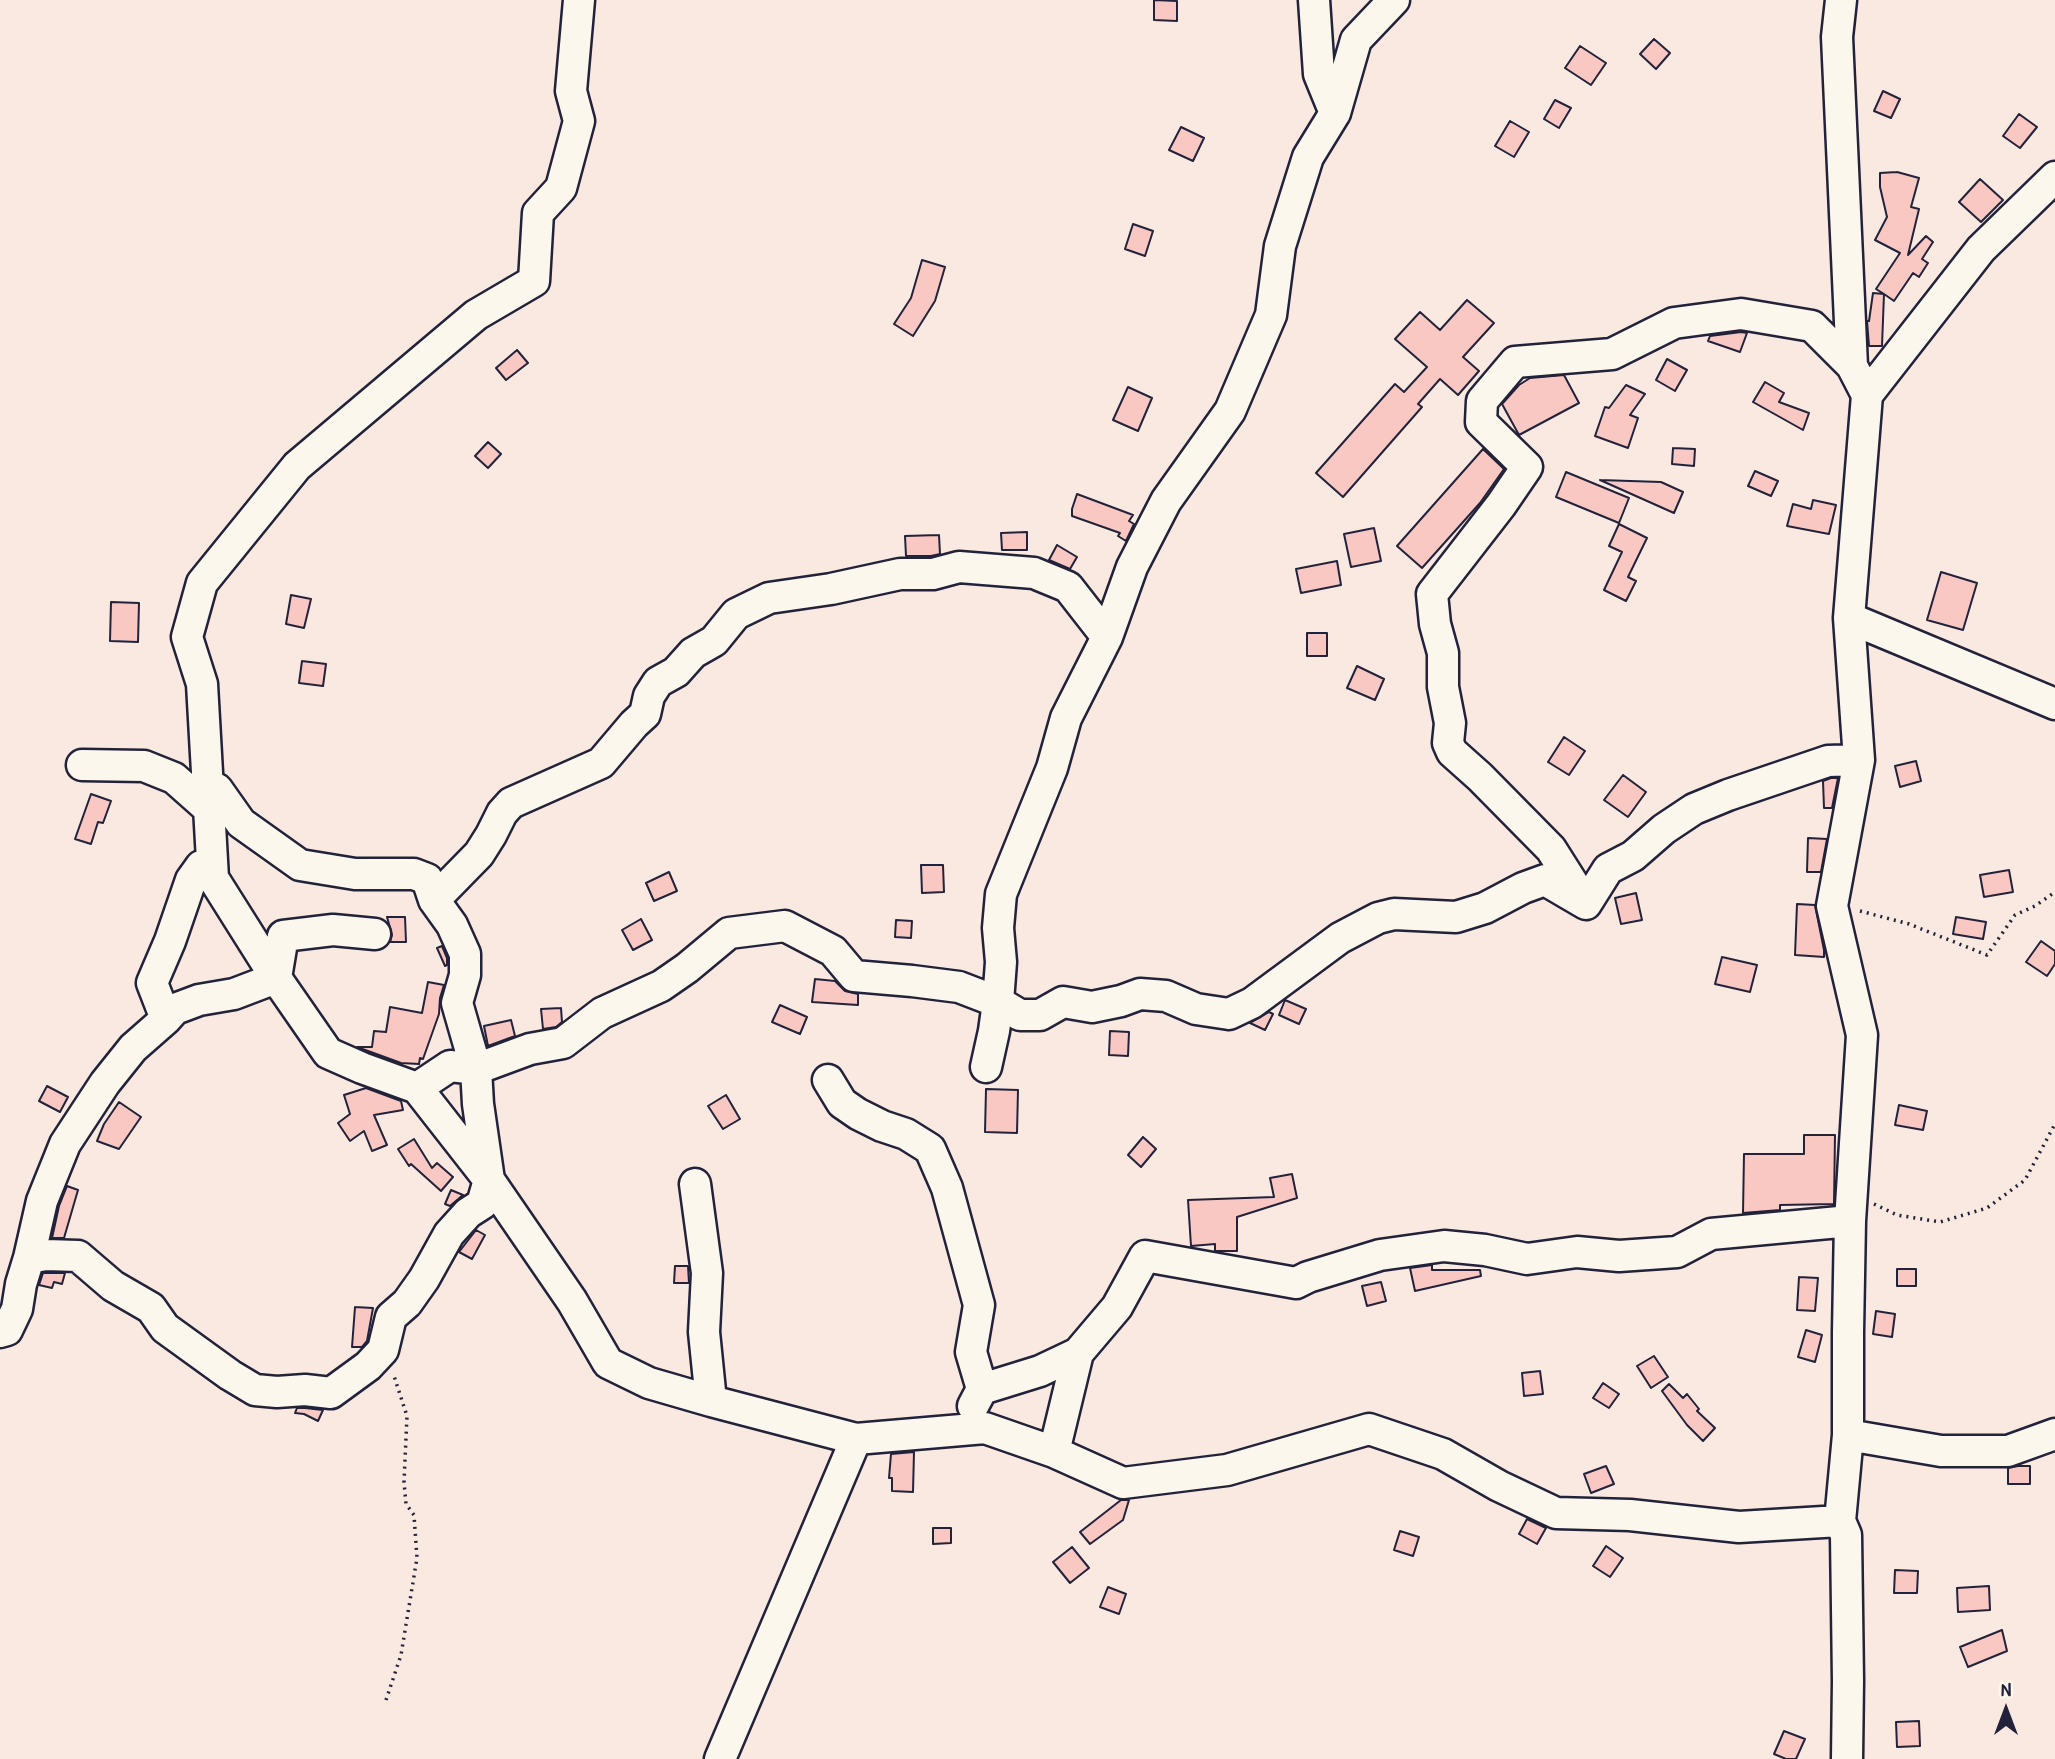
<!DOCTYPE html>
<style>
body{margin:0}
#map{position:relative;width:2055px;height:1759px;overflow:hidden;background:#fae9e0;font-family:"Patrick Hand",sans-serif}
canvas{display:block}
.north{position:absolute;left:1971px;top:1675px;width:70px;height:70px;-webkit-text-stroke:5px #fbf7ec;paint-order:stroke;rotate:0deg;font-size:19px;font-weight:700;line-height:28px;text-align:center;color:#22223b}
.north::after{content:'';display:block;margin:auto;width:24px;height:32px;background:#22223b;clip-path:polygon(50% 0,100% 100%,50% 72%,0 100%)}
</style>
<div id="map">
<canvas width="2055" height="1759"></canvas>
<div class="north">N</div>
</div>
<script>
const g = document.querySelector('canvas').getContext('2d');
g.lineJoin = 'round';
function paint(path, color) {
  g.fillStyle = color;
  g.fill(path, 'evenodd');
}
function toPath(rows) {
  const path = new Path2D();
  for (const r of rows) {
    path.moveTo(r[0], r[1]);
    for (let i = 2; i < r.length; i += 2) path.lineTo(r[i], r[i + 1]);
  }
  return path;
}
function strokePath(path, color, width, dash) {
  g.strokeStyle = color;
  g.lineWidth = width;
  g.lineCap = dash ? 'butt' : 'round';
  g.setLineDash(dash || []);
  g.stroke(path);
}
const building = toPath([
 [1154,0,1177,1,1177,21,1154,20,1154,0],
 [1654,39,1670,53,1656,69,1640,54,1654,39],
 [1580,46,1606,63,1591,85,1565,68,1580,46],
 [1883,91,1900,99,1891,118,1874,111,1883,91],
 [1555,100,1571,108,1559,128,1544,119,1555,100],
 [2019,114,2037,127,2020,148,2003,136,2019,114],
 [1510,121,1529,132,1514,157,1495,146,1510,121],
 [1181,127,1204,138,1193,161,1169,150,1181,127],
 [1897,172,1919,178,1911,207,1919,209,1908,255,1926,236,1933,242,1922,259,1928,263,1919,277,1913,273,1894,301,1884,294,1882,346,1869,346,1867,321,1869,321,1873,293,1884,294,1876,289,1900,253,1875,240,1887,217,1880,187,1880,173,1897,172],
 [1980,179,2003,200,1981,222,1959,202,1980,179],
 [1133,224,1153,231,1145,256,1125,249,1133,224],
 [922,260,945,267,935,301,913,336,894,324,911,298,922,260],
 [1467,300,1494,323,1463,357,1479,371,1458,395,1440,379,1418,404,1422,407,1343,497,1316,473,1395,384,1404,392,1427,367,1395,339,1420,312,1440,330,1467,300],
 [1741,332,1747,333,1740,352,1708,341,1710,336,1741,332],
 [517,350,528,363,506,380,496,368,517,350],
 [1667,359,1687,370,1675,391,1656,380,1667,359],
 [1564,375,1579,403,1519,435,1502,404,1519,385,1530,378,1564,375],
 [1765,382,1784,393,1779,402,1809,413,1803,430,1753,402,1765,382],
 [1626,385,1645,394,1630,415,1638,418,1628,448,1595,436,1605,407,1609,408,1626,385],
 [1128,387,1152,398,1138,431,1113,420,1128,387],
 [488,442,501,454,488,468,475,456,488,442],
 [1673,448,1695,449,1694,466,1672,464,1673,448],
 [1483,449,1504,469,1480,503,1422,568,1397,546,1483,449],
 [1755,471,1778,481,1771,496,1748,486,1755,471],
 [1566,472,1629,498,1619,523,1556,497,1566,472],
 [1600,480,1661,482,1683,492,1674,513,1600,480],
 [1077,494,1133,515,1129,521,1134,524,1126,541,1118,536,1120,533,1072,516,1072,509,1077,494],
 [1813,500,1836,505,1829,534,1787,526,1793,504,1811,509,1813,500],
 [1619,524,1647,538,1628,577,1636,581,1626,601,1604,590,1622,552,1609,546,1619,524],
 [1374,528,1381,561,1351,567,1344,534,1374,528],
 [1027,532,1027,550,1002,550,1001,533,1027,532],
 [939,535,940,554,931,556,906,556,905,536,939,535],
 [1057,545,1077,557,1070,569,1049,560,1057,545],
 [1337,561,1341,585,1301,593,1296,569,1337,561],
 [1941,572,1977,583,1963,630,1927,620,1941,572],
 [291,595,311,599,304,628,286,624,291,595],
 [111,602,139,603,138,642,110,641,111,602],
 [1307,633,1327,633,1327,656,1307,656,1307,633],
 [302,661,326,664,323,686,299,683,302,661],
 [1357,666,1384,679,1375,700,1347,688,1357,666],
 [1564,737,1585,751,1569,775,1548,762,1564,737],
 [1916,761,1921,781,1900,787,1895,766,1916,761],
 [1623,775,1646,792,1628,817,1604,800,1623,775],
 [1831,778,1838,778,1832,808,1824,808,1823,781,1831,778],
 [91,794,111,801,103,823,98,822,91,844,75,839,91,794],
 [1808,838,1827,839,1821,872,1807,872,1808,838],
 [921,865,943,865,944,892,922,893,921,865],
 [2009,870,2013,892,1984,897,1980,875,2009,870],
 [669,872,677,891,654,901,646,883,669,872],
 [1636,893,1642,920,1621,924,1615,898,1636,893],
 [1797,904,1815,905,1824,950,1824,957,1795,955,1797,904],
 [387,917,405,917,406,942,390,942,392,935,387,917],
 [1956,917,1986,922,1983,939,1953,934,1956,917],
 [641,919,652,940,633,950,622,930,641,919],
 [896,920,912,921,911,938,895,937,896,920],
 [2041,941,2055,951,2055,964,2047,976,2026,962,2041,941],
 [442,946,447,958,447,965,445,966,437,948,442,946],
 [1722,957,1757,965,1750,992,1715,984,1722,957],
 [815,979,835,981,845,991,858,994,858,1005,812,1002,815,979],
 [428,982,444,985,440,998,439,1014,423,1059,420,1058,419,1064,401,1063,357,1047,372,1047,374,1031,386,1032,390,1007,422,1013,428,982],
 [1285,1000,1306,1009,1299,1024,1279,1015,1285,1000],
 [780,1005,807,1017,800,1034,772,1022,780,1005],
 [561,1008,562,1022,556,1027,543,1029,541,1009,561,1008],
 [1269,1012,1273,1014,1265,1030,1250,1023,1269,1012],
 [511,1020,515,1036,488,1046,484,1026,511,1020],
 [1110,1031,1129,1032,1128,1056,1109,1055,1110,1031],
 [47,1086,68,1097,60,1112,39,1101,47,1086],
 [366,1088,401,1101,403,1110,374,1115,387,1145,372,1151,364,1131,350,1141,338,1123,350,1114,344,1095,366,1088],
 [986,1089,1018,1090,1017,1133,985,1132,986,1089],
 [726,1095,740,1119,723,1129,708,1106,726,1095],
 [119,1102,141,1117,119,1149,97,1141,104,1124,119,1102],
 [1899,1105,1927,1111,1923,1130,1895,1125,1899,1105],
 [1804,1135,1835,1135,1834,1204,1780,1205,1780,1210,1743,1213,1744,1154,1804,1154,1804,1135],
 [1143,1137,1156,1149,1141,1167,1128,1155,1143,1137],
 [414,1139,432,1168,437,1163,453,1177,441,1191,411,1164,409,1166,398,1149,414,1139],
 [1292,1174,1297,1198,1237,1217,1237,1251,1215,1251,1215,1244,1191,1246,1188,1200,1274,1197,1270,1178,1292,1174],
 [67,1186,78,1190,64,1238,52,1238,59,1206,67,1186],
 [451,1190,463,1195,450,1206,445,1204,451,1190],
 [476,1230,485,1235,472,1259,459,1252,476,1230],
 [1432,1265,1432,1270,1480,1270,1481,1276,1415,1291,1410,1268,1432,1265],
 [675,1266,688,1266,689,1283,674,1283,675,1266],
 [1897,1269,1916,1269,1916,1286,1897,1286,1897,1269],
 [43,1273,65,1273,62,1284,54,1282,52,1288,39,1285,43,1273],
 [1799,1277,1818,1278,1815,1311,1797,1310,1799,1277],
 [1381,1282,1386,1301,1367,1306,1362,1286,1381,1282],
 [355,1307,373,1308,367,1341,362,1347,352,1347,355,1307],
 [1876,1311,1895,1314,1892,1337,1873,1334,1876,1311],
 [1806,1330,1822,1335,1815,1362,1798,1357,1806,1330],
 [1654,1356,1668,1377,1651,1388,1637,1366,1654,1356],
 [1540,1371,1543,1394,1524,1396,1522,1373,1540,1371],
 [1603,1383,1619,1394,1609,1408,1593,1398,1603,1383],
 [1669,1384,1683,1398,1687,1394,1699,1409,1697,1411,1715,1428,1703,1441,1687,1425,1662,1391,1669,1384],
 [297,1408,305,1408,323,1410,318,1421,304,1414,295,1413,297,1408],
 [914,1452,913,1492,892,1491,892,1478,889,1478,891,1454,914,1452],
 [1606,1466,1614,1484,1591,1493,1584,1474,1606,1466],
 [2018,1466,2030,1466,2030,1484,2008,1484,2008,1468,2018,1466],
 [1121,1500,1129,1500,1123,1520,1090,1544,1080,1532,1121,1500],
 [1527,1519,1546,1528,1537,1544,1519,1534,1527,1519],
 [933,1528,951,1528,951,1543,933,1544,933,1528],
 [1400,1531,1419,1537,1413,1556,1394,1550,1400,1531],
 [1606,1546,1623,1558,1610,1577,1593,1566,1606,1546],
 [1072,1547,1089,1568,1070,1583,1053,1562,1072,1547],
 [1895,1570,1918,1571,1917,1593,1894,1593,1895,1570],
 [1989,1586,1990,1610,1958,1612,1957,1588,1989,1586],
 [1108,1587,1126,1594,1119,1614,1100,1607,1108,1587],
 [2002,1630,2007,1651,1968,1667,1960,1647,2002,1630],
 [1919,1721,1920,1746,1897,1747,1896,1722,1919,1721],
 [1784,1731,1805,1739,1796,1759,1786,1759,1774,1754,1784,1731]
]);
paint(building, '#f9c8c3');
strokePath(building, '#22223b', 2);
const minor = toPath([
 [579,0,571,91,579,121,561,188,538,213,534,281,476,315,297,466,202,583,187,637,202,684,213,878,276,978,328,1053,362,1068,417,1088,489,1180,572,1301,608,1363,649,1383,711,1401,856,1439,985,1428,1054,1452,1123,1483,1227,1470,1369,1429,1443,1454,1499,1486,1556,1513,1630,1515,1739,1527,1840,1521],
 [1314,0,1319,74,1335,113,1308,157,1280,246,1271,315,1230,411,1166,501,1132,567,1107,637,1066,718,1052,768,1001,894,998,928,1001,962,998,1002,1020,1015,1040,1015,1063,1002,1092,1007,1121,1001,1140,994,1166,996,1196,1009,1229,1014,1252,1003,1340,938,1378,918,1394,914,1456,917,1485,908,1523,888,1545,880,1586,904,1608,869,1633,856,1664,829,1694,809,1728,795,1828,761,1859,760],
 [1841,0,1837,37,1852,366,1867,395,1849,618,1859,760,1832,906,1862,1035,1850,1221,1848,1332,1848,1435,1840,1521,1846,1535,1848,1681,1847,1759],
 [1335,113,1356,40,1394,0],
 [1867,395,1981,249,2055,177],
 [1849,618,2055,704],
 [82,765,144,766,174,778,209,809,217,789,241,823,300,865,355,874,414,874,427,879,434,900],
 [1582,898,1551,849,1480,777,1452,752,1448,743,1450,723,1443,687,1443,653,1435,624,1432,594,1501,505,1527,467,1481,422,1482,401,1515,362,1612,354,1674,323,1741,314,1812,326,1852,366],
 [166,1019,152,983,170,941,191,880,201,866,213,878],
 [828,1080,842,1103,858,1114,882,1126,906,1134,930,1149,947,1188,979,1305,971,1352,982,1389],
 [417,1088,450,1066,476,1069,530,1049,563,1043,602,1013,661,986,687,968,729,933,785,926,833,951,854,976,912,981,959,987,998,1002,994,1031,986,1067],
 [695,1184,707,1273,704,1332,711,1401],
 [29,1258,42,1201,65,1144,105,1083,133,1048,166,1019,175,1009,199,1000,234,994,276,978,283,936,333,930,375,934],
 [0,1332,7,1330,17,1309,21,1284,29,1258,46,1255,78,1256,113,1286,151,1308,165,1328,230,1375,255,1390,277,1392,305,1390,331,1393,368,1366,383,1350,391,1317,407,1303,424,1279,449,1234,468,1213,482,1204,489,1180,478,1104,476,1069,457,1003,465,975,465,954,452,925,434,900,479,854,491,835,502,813,511,803,601,763,634,724,645,714,649,696,658,682,676,672,693,653,714,641,736,614,769,598,831,589,900,574,933,574,959,567,1034,573,1068,587,1107,637],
 [973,1406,982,1389,1040,1371,1078,1353],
 [1848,1435,1941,1451,2008,1451,2055,1434],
 [1054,1452,1078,1353,1117,1307,1145,1256,1296,1283,1308,1277,1380,1255,1444,1246,1485,1250,1527,1259,1577,1252,1619,1256,1677,1252,1711,1234,1850,1221],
 [720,1759,856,1439]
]);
strokePath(minor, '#22223b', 35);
strokePath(toPath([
 [1860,911,1909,924,1987,955,2015,915,2035,906,2055,892],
 [1874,1204,1897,1215,1940,1222,1987,1208,2025,1180,2055,1124],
 [386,1700,401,1655,417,1558,414,1515,406,1504,404,1482,407,1416,394,1376]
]), '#22223b', 3.5, [2, 5]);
strokePath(minor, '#fbf7ec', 30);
</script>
